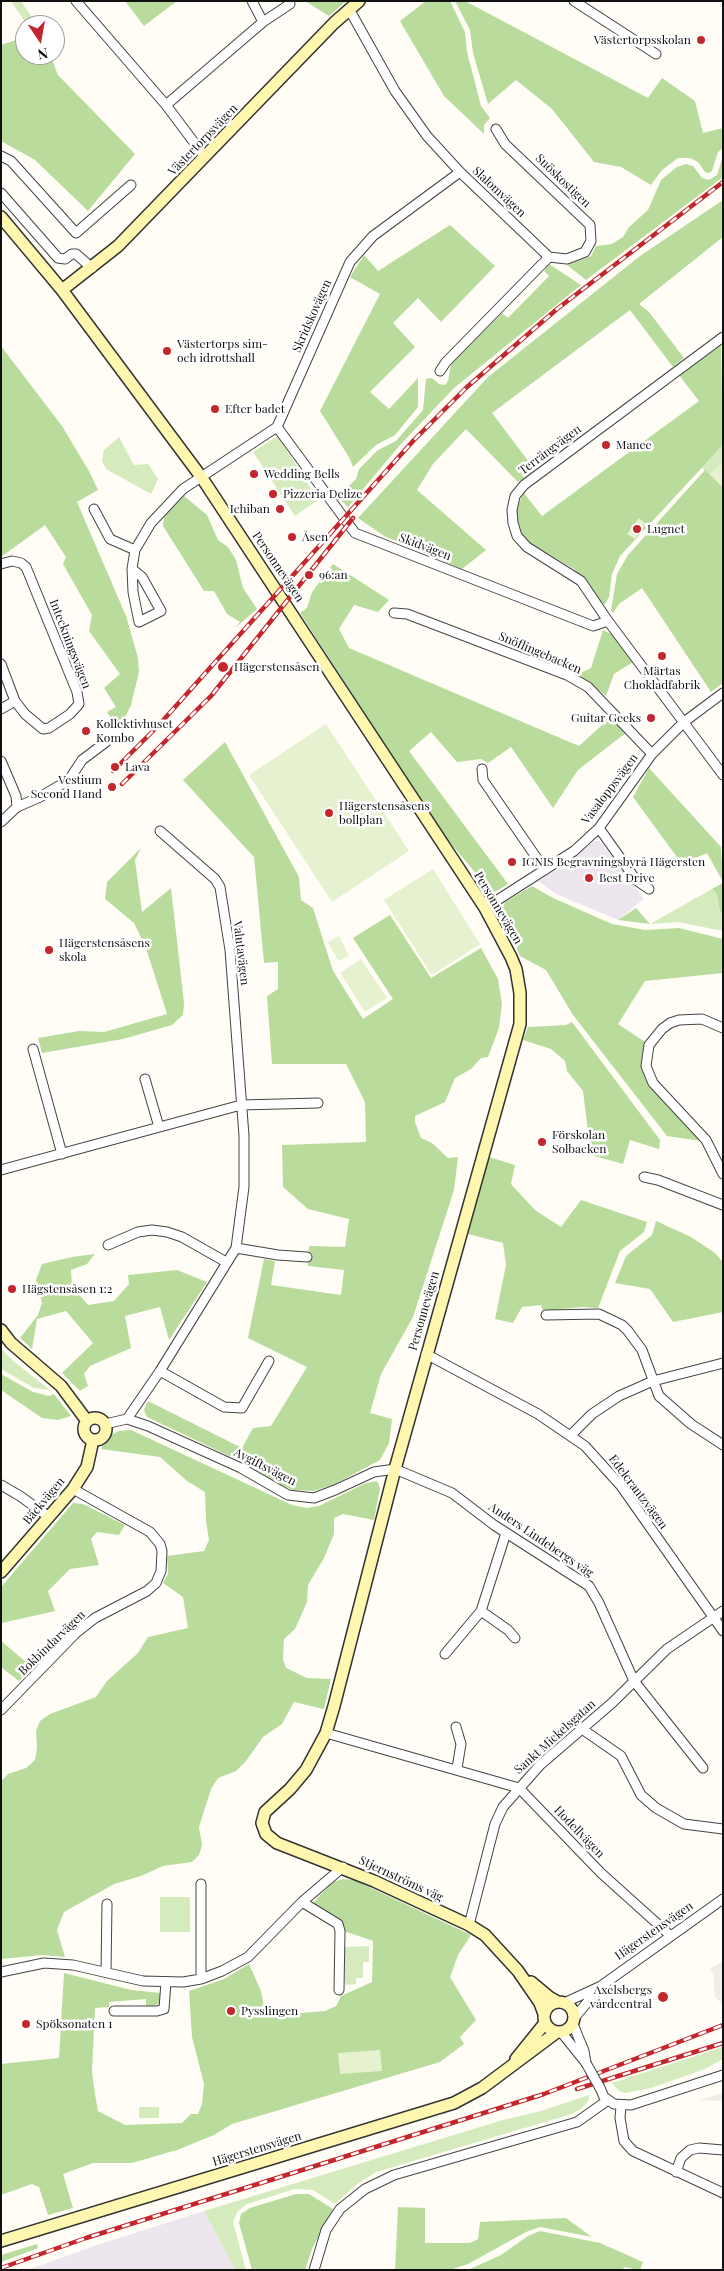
<!DOCTYPE html>
<meta charset="utf-8">
<style>
body{margin:0}
#map{position:relative;width:724px;height:2271px;overflow:hidden;background:#fffdf5;font-family:"Playfair Display",serif}
canvas{display:block}
.frame{position:absolute;inset:0;border:2px solid #111;pointer-events:none}
.north{position:absolute;left:15px;top:15px;width:50px;height:50px;box-sizing:border-box;background:#fff;border:1px solid #a0a0a0;border-radius:50%;rotate:168deg;font-size:14px;font-weight:700;line-height:20px;text-align:center;color:#111}
.north::after{content:'';display:block;margin:auto;width:18px;height:22px;background:#c4262e;clip-path:polygon(50% 0,100% 100%,50% 72%,0 100%)}
</style>
<div id="map">
<canvas width="724" height="2271"></canvas>
<div class="frame"></div>
<div class="north">N</div>
</div>
<script>
const g = document.querySelector('canvas').getContext('2d');
g.lineJoin = 'round';
function paint(path, color) {
  g.fillStyle = color;
  g.fill(path, 'evenodd');
}
function toPath(rows) {
  const path = new Path2D();
  for (const r of rows) {
    if (r.length === 3) {
      path.moveTo(r[0] + r[2], r[1]);
      path.arc(r[0], r[1], r[2], 0, 2 * Math.PI);
      continue;
    }
    path.moveTo(r[0], r[1]);
    for (let i = 2; i < r.length; i += 2) path.lineTo(r[i], r[i + 1]);
  }
  return path;
}
function strokePath(path, color, width, dash) {
  g.strokeStyle = color;
  g.lineWidth = width;
  g.lineCap = dash ? 'butt' : 'round';
  g.setLineDash(dash || []);
  g.stroke(path);
}
function write(font, color, halo, rows, align = 'center') {
  g.font = font + ' "Playfair Display",serif';
  g.lineWidth = 5;
  g.setLineDash([]);
  g.textBaseline = 'middle';
  g.strokeStyle = halo;
  g.fillStyle = color;
  for (const [text, x, y, turn = 0] of rows) {
    g.save();
    g.translate(x, y);
    g.rotate((+turn || 0) * Math.PI / 180);
    g.textAlign = isNaN(turn) ? turn : align;
    if (halo) g.strokeText(text, 0, 0);
    g.fillText(text, 0, 0);
    g.restore();
  }
}
paint(toPath([
 [594,841,600,841,644,899,618,920,556,894,538,881,571,861],
 [204,2211,235,2270,27,2270,100,2244]
]), '#eee6ef');
paint(toPath([
 [11,1,21,1,37,25,27,25],
 [278,436,318,500,295,516,253,452],
 [119,437,134,465,148,464,158,479,151,494,106,469,102,461,104,450],
 [723,445,723,488,702,468],
 [712,889,717,894,720,912,723,915,723,931,678,922,650,924],
 [1,1348,12,1360,50,1390,34,1388,1,1369],
 [160,1897,190,1897,190,1932,160,1932],
 [369,1946,369,1962,363,1962,363,1978,356,1978,356,1984,345,1985,344,1947],
 [723,2047,723,2059,705,2069,651,2088,625,2093,619,2091,612,2083],
 [589,2095,589,2100,582,2108,572,2114,376,2172,356,2185,335,2204,313,2190,295,2189,247,2204,237,2212,233,2222,246,2270,235,2270,204,2211,503,2120,541,2111],
 [139,2107,159,2107,159,2118,139,2118]
]), '#d5ebbd');
paint(toPath([
 [125,1,177,1,144,26],
 [305,1,346,1,329,16],
 [426,1,450,1,465,32,467,52,481,106,490,118,484,125,484,134,444,96,400,21],
 [455,1,465,1,648,98,662,78,695,101,703,133,723,128,723,148,718,152,712,171,709,173,705,172,698,162,690,158,678,158,662,170,651,185,621,167,594,162,552,109,516,80,488,104,473,53,470,30],
 [25,37,25,55,50,55,58,75,135,154,88,211,35,160,1,141,1,45],
 [723,156,723,177,586,280,567,265,591,256,596,246,612,244,623,237,629,227,648,210,661,180,677,167,686,164,693,166,702,178,709,180,717,175],
 [723,200,723,237,639,304,649,312,684,358,673,367,630,310,492,413,535,470,518,482,466,429,433,464,417,490,486,550,462,569,384,536,358,518,488,377,640,256],
 [450,225,495,266,441,322,418,298,393,323,415,347,370,392,389,409,418,378,418,407,395,435,376,445,353,467,350,459,320,411,380,294,350,277,364,255,378,271],
 [549,264,581,285,454,388,400,445,348,507,338,497,356,479,359,469,378,450,396,441,423,410,426,379,432,378,439,384,445,385,448,381,451,364,502,313,508,318,549,276,544,271],
 [721,342,723,445,620,556,612,574,609,597,605,604,603,604,574,569,530,543,524,537,519,529,516,515,517,506,524,493,542,516,699,401,679,375],
 [1,346,62,426,89,471,98,490,77,502,126,616,138,658,139,672,131,705,123,721,116,727,107,712,116,707,104,688,120,674,89,631,92,615,63,564,66,557,45,525,1,557],
 [705,470,723,488,723,683,711,692,642,588,619,604,613,613,611,610,617,574,628,555],
 [184,496,207,515,218,540,228,547,236,560,243,588,257,609,235,628,240,622,227,614,214,591,204,591,163,526,164,517],
 [333,564,389,600,378,612,354,605,339,629,349,648,579,746,611,717,627,732,578,770,553,808,511,747,488,763,481,759,457,762,431,732,409,751,508,884,495,892,488,888,443,834,300,613,307,608,312,592],
 [603,630,611,634,633,662,614,674,606,696,590,683,576,675,591,668],
 [225,742,299,877,301,900,313,908,333,971,363,1019,393,999,353,938,390,915,431,978,481,948,498,979,502,1004,499,1028,488,1057,481,1058,471,1069,455,1078,445,1102,415,1116,415,1122,421,1138,432,1143,448,1158,458,1157,454,1190,413,1317,381,1374,370,1413,392,1419,389,1443,380,1460,333,1485,313,1491,293,1490,278,1484,244,1463,147,1417,144,1410,148,1401,242,1448,253,1428,271,1426,307,1367,248,1338,264,1259,275,1261,271,1285,341,1295,344,1270,308,1266,309,1246,345,1247,349,1219,308,1209,283,1187,282,1145,366,1142,365,1102,346,1064,272,1064,267,996,278,989,278,962,264,963,254,857,183,780],
 [649,768,721,847,723,882,707,853,682,864,633,797],
 [141,848,135,860,142,912,171,888,184,1003,183,1015,172,1025,123,1039,42,1053,38,1038,79,1031,104,1032,167,1014,146,948,134,923,105,899,107,882],
 [723,883,723,915,720,912,717,894,712,889],
 [532,886,553,898,612,924,645,930,679,928,723,939,723,973,645,981,618,1024,645,1042,642,1056,643,1067,701,1141,667,1136,573,1015,546,970,520,956,502,913,505,902],
 [636,908,650,924,618,920],
 [572,1022,660,1140,659,1149,630,1140,623,1164,591,1155,583,1091,567,1071,565,1061,551,1049,523,1040,528,1027,566,1025],
 [489,1157,515,1165,511,1184,535,1210,561,1227,581,1200,647,1222,644,1232,620,1251,598,1308,582,1307,543,1311,541,1305,522,1307,513,1323,495,1319,506,1265,503,1243,468,1234],
 [656,1221,691,1237,715,1253,723,1262,723,1312,673,1322,650,1289,615,1283,626,1256,652,1235],
 [95,1254,87,1264,71,1270,72,1286,88,1305,114,1301,129,1284,128,1275,177,1270,207,1282,169,1340,160,1307,125,1316,131,1348,90,1366,84,1374,88,1386,80,1391,62,1373,93,1343,66,1311,37,1319,32,1349,20,1338,38,1315,42,1303,36,1280,42,1264,72,1257],
 [1,1374,33,1392,49,1396,54,1394,71,1416,58,1420,42,1418,1,1390],
 [131,1430,292,1505,307,1508,319,1506,366,1483,377,1481,380,1488,374,1520,343,1514,334,1518,334,1534,324,1558,308,1585,307,1602,295,1629,284,1639,283,1659,286,1668,307,1678,331,1679,324,1709,294,1702,282,1724,263,1737,246,1761,236,1771,218,1778,211,1789,199,1827,202,1845,199,1855,192,1862,163,1866,141,1876,114,1884,64,1912,57,1930,65,1957,43,1955,1,1959,1,1781,8,1774,26,1768,35,1760,37,1748,36,1731,40,1721,50,1714,96,1697,107,1681,138,1653,148,1637,188,1628,183,1597,163,1583,168,1574,167,1556,204,1551,209,1540,206,1521,205,1492,187,1481,160,1457,101,1449,105,1438,119,1431],
 [73,1503,83,1504,125,1525,119,1535,97,1532,91,1539,99,1565,70,1569,48,1591,55,1611,2,1623,1,1625,1,1587],
 [1,1641,32,1667,19,1681,1,1667],
 [343,1879,354,1880,471,1935,458,1955,450,1977,476,2020,460,2037,464,2044,440,2062,232,2124,214,2135,177,2150,132,2163,93,2163,63,2174,73,2208,48,2215,39,2187,32,2184,1,2195,1,2064,59,2058,64,1973,131,1990,161,1993,161,2002,154,2006,146,2006,146,1999,109,2002,109,2007,95,2008,92,2072,95,2094,98,2111,125,2125,182,2123,191,2114,198,2114,202,2104,204,2084,192,2037,189,1991,224,1979,249,1964,261,1991,264,2006,291,2014,325,2011,336,2006,341,1996,372,1982,373,1941,344,1931,312,1904,333,1882],
 [296,2194,309,2194,333,2209,312,2249,305,2270,252,2270,239,2223,241,2214,250,2208],
 [398,2207,425,2208,425,2243,470,2243,478,2239,480,2222,566,2218,592,2237,540,2227,526,2232,468,2264,450,2270,395,2270],
 [540,2231,600,2243,643,2262,640,2270,624,2267,623,2270,468,2270,501,2255,528,2236],
 [37,2244,38,2248,1,2262,1,2255]
]), '#b9dc9c');
paint(toPath([
 [723,462,723,487,710,474],
 [639,518,646,524,635,539,627,534],
 [326,724,409,851,332,902,249,775],
 [433,869,480,944,432,975,384,900],
 [339,936,349,956,338,961,328,942],
 [361,959,387,998,365,1012,340,973],
 [380,2050,382,2071,340,2074,338,2053]
]), '#e6f2cf');
paint(toPath([
 [723,1961,723,2005,715,1997,713,1974,710,1969],
 [723,2093,723,2101,699,2100]
]), '#f1ede2');
const street = toPath([
 [76,1,166,105,205,157],
 [252,1,263,22],
 [574,1,656,54],
 [349,9,395,91,427,136,460,172,549,257,446,362,440,371],
 [166,105,263,22,290,4],
 [496,129,505,144,590,225,591,241,585,252,567,259,549,257],
 [1,156,11,161,76,233,131,185],
 [1,193,58,258,65,259,72,254,76,254,92,268],
 [723,337,524,485,515,496,512,510,513,523,517,536,527,547,581,581,608,621,723,775],
 [277,427,355,533,593,626,608,621],
 [94,509,110,539,135,550],
 [1,564,12,561,21,563,26,567,77,692,79,704,70,714,49,728,43,729,25,714,15,701],
 [132,569,142,577,161,611,139,622,133,592,132,569,135,550,151,523,183,489,277,427,350,262,373,236,460,172],
 [394,613,407,614,567,675,588,687,652,754],
 [1,664,15,701,1,709],
 [1,761,16,796,17,807],
 [482,769,483,780,545,870],
 [1,822,17,807,40,797,69,780,82,760,106,742],
 [599,828,636,880,649,889],
 [485,908,574,851,599,828,652,754,684,722,723,693],
 [723,1028,702,1019,679,1020,670,1023,662,1029,649,1045,646,1066,653,1083,706,1140,723,1174],
 [33,1049,62,1154],
 [145,1079,159,1127],
 [1,1170,241,1105,318,1103],
 [644,1177,658,1180,723,1205],
 [108,1245,138,1232,152,1230,167,1232,182,1237,226,1262],
 [236,1248,278,1255,307,1257],
 [546,1315,599,1314,622,1325,628,1331,642,1350,659,1396,691,1424,723,1445],
 [426,1354,538,1414,585,1446,621,1486,723,1631],
 [160,1371,224,1407,242,1408,269,1361],
 [127,1419,148,1426,241,1468,288,1495,314,1498,335,1490,374,1472,395,1469,452,1493,494,1525,589,1586,599,1603,634,1681,703,1768],
 [105,1424,127,1419,160,1371,236,1248,244,1187,244,1136,230,950,220,887,215,879,160,831],
 [571,1435,592,1414,619,1396,653,1381,723,1363],
 [1,1485,20,1496,49,1517],
 [481,1611,508,1630,515,1638],
 [445,1654,481,1611,506,1533],
 [1,1710,76,1633,95,1618,147,1591,156,1583,161,1571,162,1551,160,1544,150,1532,73,1489],
 [456,1727,461,1744,457,1768],
 [582,1729,621,1756,641,1795,656,1808,684,1824,723,1829],
 [326,1733,519,1788,601,1873,671,1936],
 [302,1902,338,1924,340,1931,339,1990],
 [469,1925,495,1824,503,1807,540,1765,612,1703,667,1649,723,1611],
 [1,1972,44,1963,73,1965,143,1981,183,1982,201,1979,222,1971,248,1957,302,1902,343,1867],
 [106,1972,107,1904],
 [201,1979,201,1884],
 [564,2003,601,1986,723,1899],
 [114,2011,157,2011,164,2009,166,1982],
 [575,2017,601,1986],
 [573,2024,584,2051,586,2063],
 [561,2032,586,2063],
 [600,2088,604,2097,614,2104,631,2105,723,2075],
 [621,2106,620,2118,624,2141,633,2151,723,2193],
 [676,2172,681,2158,690,2150,699,2148,723,2150],
 [314,2270,326,2230,340,2209,365,2189,394,2175,577,2122,608,2100]
]);
const secondary = toPath([
 [1,217,62,290,202,478,485,908,511,957,516,969,520,993,520,1024,395,1469,334,1706,326,1733,306,1770,290,1789,265,1812,262,1823,266,1834,277,1843,374,1881,469,1925,485,1935,518,1971,540,2003,544,2014],
 [62,290,118,246,334,23,359,1],
 [1,1330,11,1343,61,1386,87,1421],
 [95,1429,11],
 [1,1572,73,1489,87,1467,93,1440],
 [531,1982,549,1997,558,2002],
 [559,2017,15],
 [516,2059,545,2023],
 [1,2241,454,2103,482,2088,557,2032]
]);
strokePath(street, '#444', 11);
strokePath(secondary, '#333', 14);
strokePath(street, '#fff', 9);
strokePath(secondary, '#fff6b0', 11);
const rail = toPath([
 [113,771,158,726,414,440,467,387,557,309,723,182],
 [122,784,211,696,353,518],
 [577,2089,723,2043],
 [1,2268,86,2238,544,2094,723,2025]
]);
strokePath(rail, '#c4262e', 4.5);
strokePath(rail, '#fff', 2.5, [8]);
const streetBridge = toPath([
 [586,2063,600,2088]
]);
strokePath(streetBridge, '#444', 11, []);
strokePath(streetBridge, '#fff', 9);
for (const [x, y, r, color] of [
 [701,40,5,"#c4262e"],
 [167,351,5,"#c4262e"],
 [215,409,5,"#c4262e"],
 [606,445,5,"#c4262e"],
 [254,474,5,"#c4262e"],
 [273,494,5,"#c4262e"],
 [280,509,5,"#c4262e"],
 [637,529,5,"#c4262e"],
 [292,537,5,"#c4262e"],
 [309,575,5,"#c4262e"],
 [662,656,5,"#c4262e"],
 [223,667,6,"#c4262e"],
 [651,718,5,"#c4262e"],
 [86,731,5,"#c4262e"],
 [115,767,5,"#c4262e"],
 [112,787,5,"#c4262e"],
 [329,813,5,"#c4262e"],
 [512,862,5,"#c4262e"],
 [589,878,5,"#c4262e"],
 [49,950,5,"#c4262e"],
 [542,1142,5,"#c4262e"],
 [12,1289,5,"#c4262e"],
 [663,1997,6,"#c4262e"],
 [231,2011,5,"#c4262e"],
 [26,2024,5,"#c4262e"]
]) {
  const dot = new Path2D();
  dot.arc(x, y, r, 0, 2 * Math.PI);
  g.fillStyle = color;
  g.fill(dot);
  strokePath(dot, '#fff', 2);
}
write('12px', '#111', '#fff', [
 ["Västertorpsskolan",691,40,"right"],
 ["Västertorps sim-",177,344],
 ["och idrottshall",177,358],
 ["Efter badet",225,409],
 ["Manee",616,445],
 ["Wedding Bells",264,474],
 ["Pizzeria Delize",283,494],
 ["Ichiban",270,509,"right"],
 ["Lugnet",647,529],
 ["Åsen",302,537],
 ["96:an",319,575],
 ["Hägerstensåsen",234,667],
 ["Märtas",662,671,"center"],
 ["Chokladfabrik",662,685,"center"],
 ["Guitar Geeks",641,718,"right"],
 ["Kollektivhuset",96,724],
 ["Kombo",96,738],
 ["Lava",125,767],
 ["Vestium",102,780,"right"],
 ["Second Hand",102,794,"right"],
 ["Hägerstensåsens",339,806],
 ["bollplan",339,820],
 ["IGNIS Begravningsbyrå Hägersten",522,862],
 ["Best Drive",599,878],
 ["Hägerstensåsens",59,943],
 ["skola",59,957],
 ["Förskolan",552,1135],
 ["Solbacken",552,1149],
 ["Hägstensåsen 1:2",22,1289],
 ["Axelsbergs",652,1990,"right"],
 ["vårdcentral",652,2004,"right"],
 ["Pysslingen",241,2011],
 ["Spöksonaten 1",36,2024]
], 'left');
write('12px', '#111', '#fff', [
 ["Västertorpsvägen",203,140,-46],
 ["Snöskostigen",563,181,44],
 ["Slalomvägen",499,192,43],
 ["Skridskovägen",312,316,-66],
 ["Terrängvägen",550,450,-37],
 ["Skidvägen",425,547,21],
 ["Personnevägen",278,567,56],
 ["Inteckningsvägen",70,644,69],
 ["Snöflingebacken",540,653,23],
 ["Vasaloppsvägen",610,789,-53],
 ["Personnevägen",498,908,59],
 ["Valutavägen",241,953,83],
 ["Personnevägen",424,1311,-74],
 ["Avgiftsvägen",265,1467,27],
 ["Edelcrantzvägen",638,1492,53],
 ["Bäckvägen",44,1501,-50],
 ["Anders Lindebergs väg",541,1540,34],
 ["Bokbindarvägen",52,1643,-44],
 ["Sankt Mickelsgatan",555,1737,-42],
 ["Hodellvägen",579,1832,46],
 ["Stjernströms väg",401,1879,25],
 ["Hägerstensvägen",654,1931,-35],
 ["Hägerstensvägen",257,2149,-17]
]);
</script>
